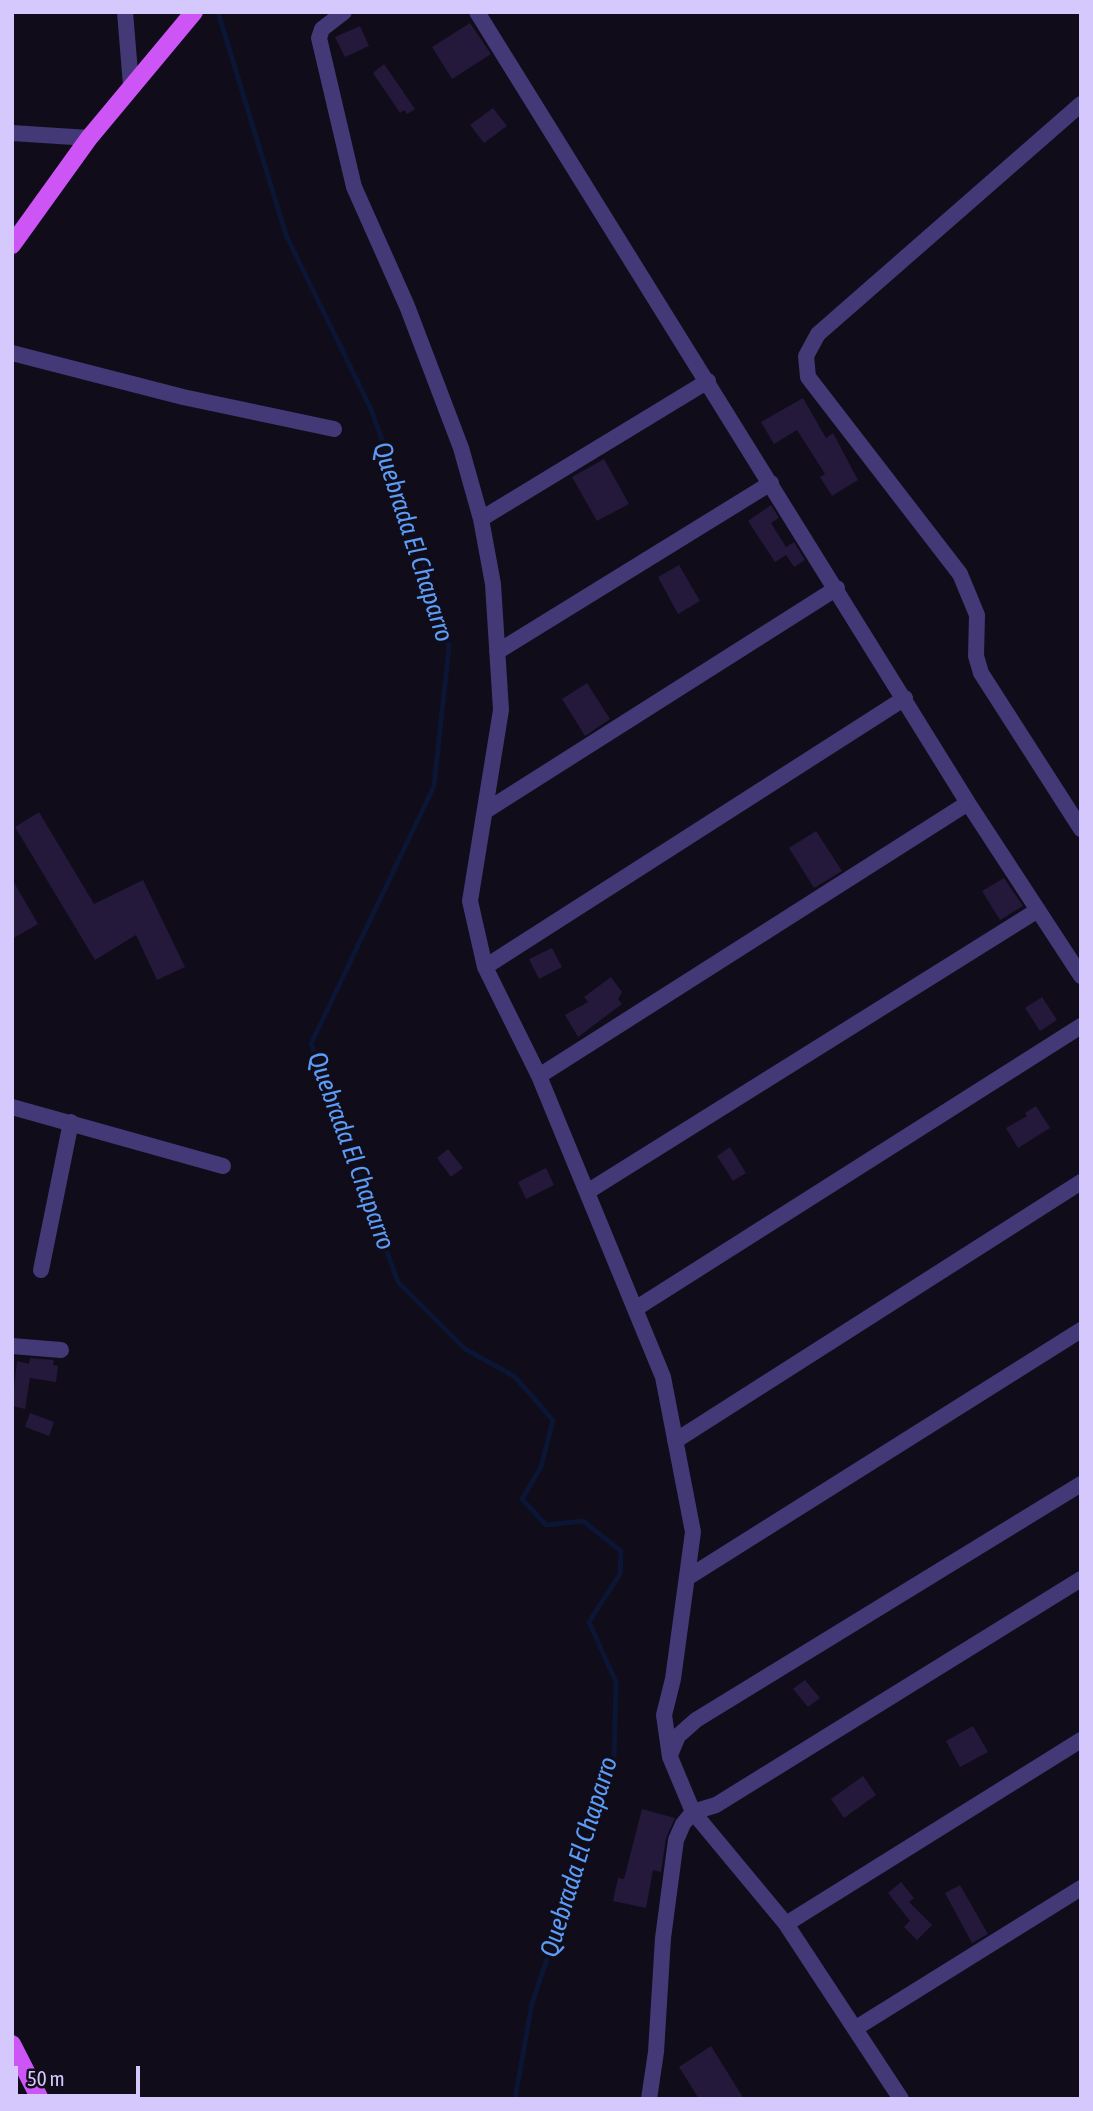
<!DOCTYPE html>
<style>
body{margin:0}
#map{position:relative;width:1093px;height:2111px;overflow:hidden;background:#100c1a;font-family:"Asap Condensed",sans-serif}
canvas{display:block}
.frame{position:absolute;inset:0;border:14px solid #d4c8fc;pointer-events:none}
.scale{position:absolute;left:14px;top:2066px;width:126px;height:32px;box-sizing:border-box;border:4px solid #d4c8fc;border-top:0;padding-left:9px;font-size:21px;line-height:24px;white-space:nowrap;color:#d4c8fc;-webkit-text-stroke:5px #100c1a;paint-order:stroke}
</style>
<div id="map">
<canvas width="1093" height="2111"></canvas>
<div class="frame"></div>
<div class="scale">50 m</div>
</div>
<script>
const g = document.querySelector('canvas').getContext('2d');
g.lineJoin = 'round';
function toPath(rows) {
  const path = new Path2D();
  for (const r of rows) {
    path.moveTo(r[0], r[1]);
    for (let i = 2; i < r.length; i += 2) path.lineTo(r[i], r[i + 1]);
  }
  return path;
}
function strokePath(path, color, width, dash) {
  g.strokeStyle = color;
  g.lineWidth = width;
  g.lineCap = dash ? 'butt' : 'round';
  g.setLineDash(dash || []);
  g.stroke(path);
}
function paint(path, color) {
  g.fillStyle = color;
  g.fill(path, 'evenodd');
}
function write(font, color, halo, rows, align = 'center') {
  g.font = font + ' "Asap Condensed",sans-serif';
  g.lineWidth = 7;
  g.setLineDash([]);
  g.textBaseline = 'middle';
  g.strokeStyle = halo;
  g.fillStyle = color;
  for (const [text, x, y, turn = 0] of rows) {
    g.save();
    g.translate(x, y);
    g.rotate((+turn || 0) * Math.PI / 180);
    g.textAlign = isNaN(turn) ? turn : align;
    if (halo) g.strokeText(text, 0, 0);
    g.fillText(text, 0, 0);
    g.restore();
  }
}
strokePath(toPath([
 [218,12,286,235,371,409,408,511,449,647,434,786,311,1044,398,1282,465,1349,514,1376,553,1420,541,1467,522,1499,546,1525,583,1521,621,1551,620,1574,589,1622,616,1682,614,1764,532,2003,515,2099]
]), '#0b1534', 5);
paint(toPath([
 [470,23,491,54,452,79,432,47],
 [360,26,369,46,345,57,335,37],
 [384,64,415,109,407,114,404,110,400,113,373,73],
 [493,108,507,126,484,143,470,125],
 [803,398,826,438,833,433,858,480,832,496,820,477,825,474,797,430,774,444,761,422],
 [604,459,629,504,597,521,572,477],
 [771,505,779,518,771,523,786,547,794,542,805,560,794,567,786,555,775,562,748,521],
 [679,565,700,601,678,614,658,577],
 [587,683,610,719,585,736,562,699],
 [39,812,94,904,143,880,185,967,157,980,136,935,95,960,15,827],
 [816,831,842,871,814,888,789,848],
 [1004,878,1023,906,1000,920,982,891],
 [12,879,38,924,12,939],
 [552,948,562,967,539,979,529,959],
 [611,977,622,992,618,999,622,1004,578,1037,565,1015,588,1002,584,997],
 [1042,997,1057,1020,1040,1031,1025,1008],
 [1036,1106,1050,1128,1018,1148,1006,1128,1027,1116,1025,1113],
 [730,1147,746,1173,733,1181,717,1156],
 [448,1149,463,1168,451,1177,437,1158],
 [546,1168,554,1185,526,1199,518,1182],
 [30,1358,54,1360,53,1365,58,1366,56,1382,30,1378,25,1409,12,1406,17,1361,29,1364],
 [30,1413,54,1422,49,1436,25,1427],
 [805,1680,820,1698,808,1707,793,1689],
 [973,1726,988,1752,960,1767,946,1741],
 [863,1776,876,1795,844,1818,831,1799],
 [642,1809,675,1818,666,1838,661,1872,653,1870,646,1908,613,1901,618,1878,624,1879],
 [901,1882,914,1898,909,1902,932,1925,917,1940,904,1927,910,1921,888,1893],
 [960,1885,988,1934,972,1943,945,1893],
 [711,2046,744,2099,699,2099,679,2067]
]), '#24193a');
strokePath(toPath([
 [125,12,131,85],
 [344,12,322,29,319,38,354,187,407,306,461,448,481,519,493,584,501,710,470,901,485,967,539,1076,663,1377,693,1532,673,1679,664,1715,670,1757,693,1812,683,1824,676,1840,663,1938,656,2052,649,2099],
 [477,12,968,803,1081,976],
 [1081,104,818,334,806,356,808,377,960,574,977,615,976,656,981,673,1081,829],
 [12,133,89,138],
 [12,353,183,397,334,429],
 [481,519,708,381],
 [497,652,771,483],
 [487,810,837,588],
 [485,967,905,698],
 [539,1076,968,803],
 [12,1107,223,1166],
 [587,1192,1038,910],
 [41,1270,71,1122],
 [635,1309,1081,1026],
 [12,1346,61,1350],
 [675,1441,1081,1182],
 [687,1578,1081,1330],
 [670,1755,678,1736,696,1720,1081,1484],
 [786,1924,1081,1740],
 [856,2028,1081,1888],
 [901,2099,786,1924,693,1812,716,1805,1081,1579]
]), '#433977', 16);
strokePath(toPath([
 [12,245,89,138,194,12],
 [12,2044,40,2099]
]), '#cd55f6', 18);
write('italic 26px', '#5c9cf6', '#100c1a', [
 ["Quebrada El Chaparro",413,542,72],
 ["Quebrada El Chaparro",351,1151,70],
 ["Quebrada El Chaparro",579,1857,-73]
]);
</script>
